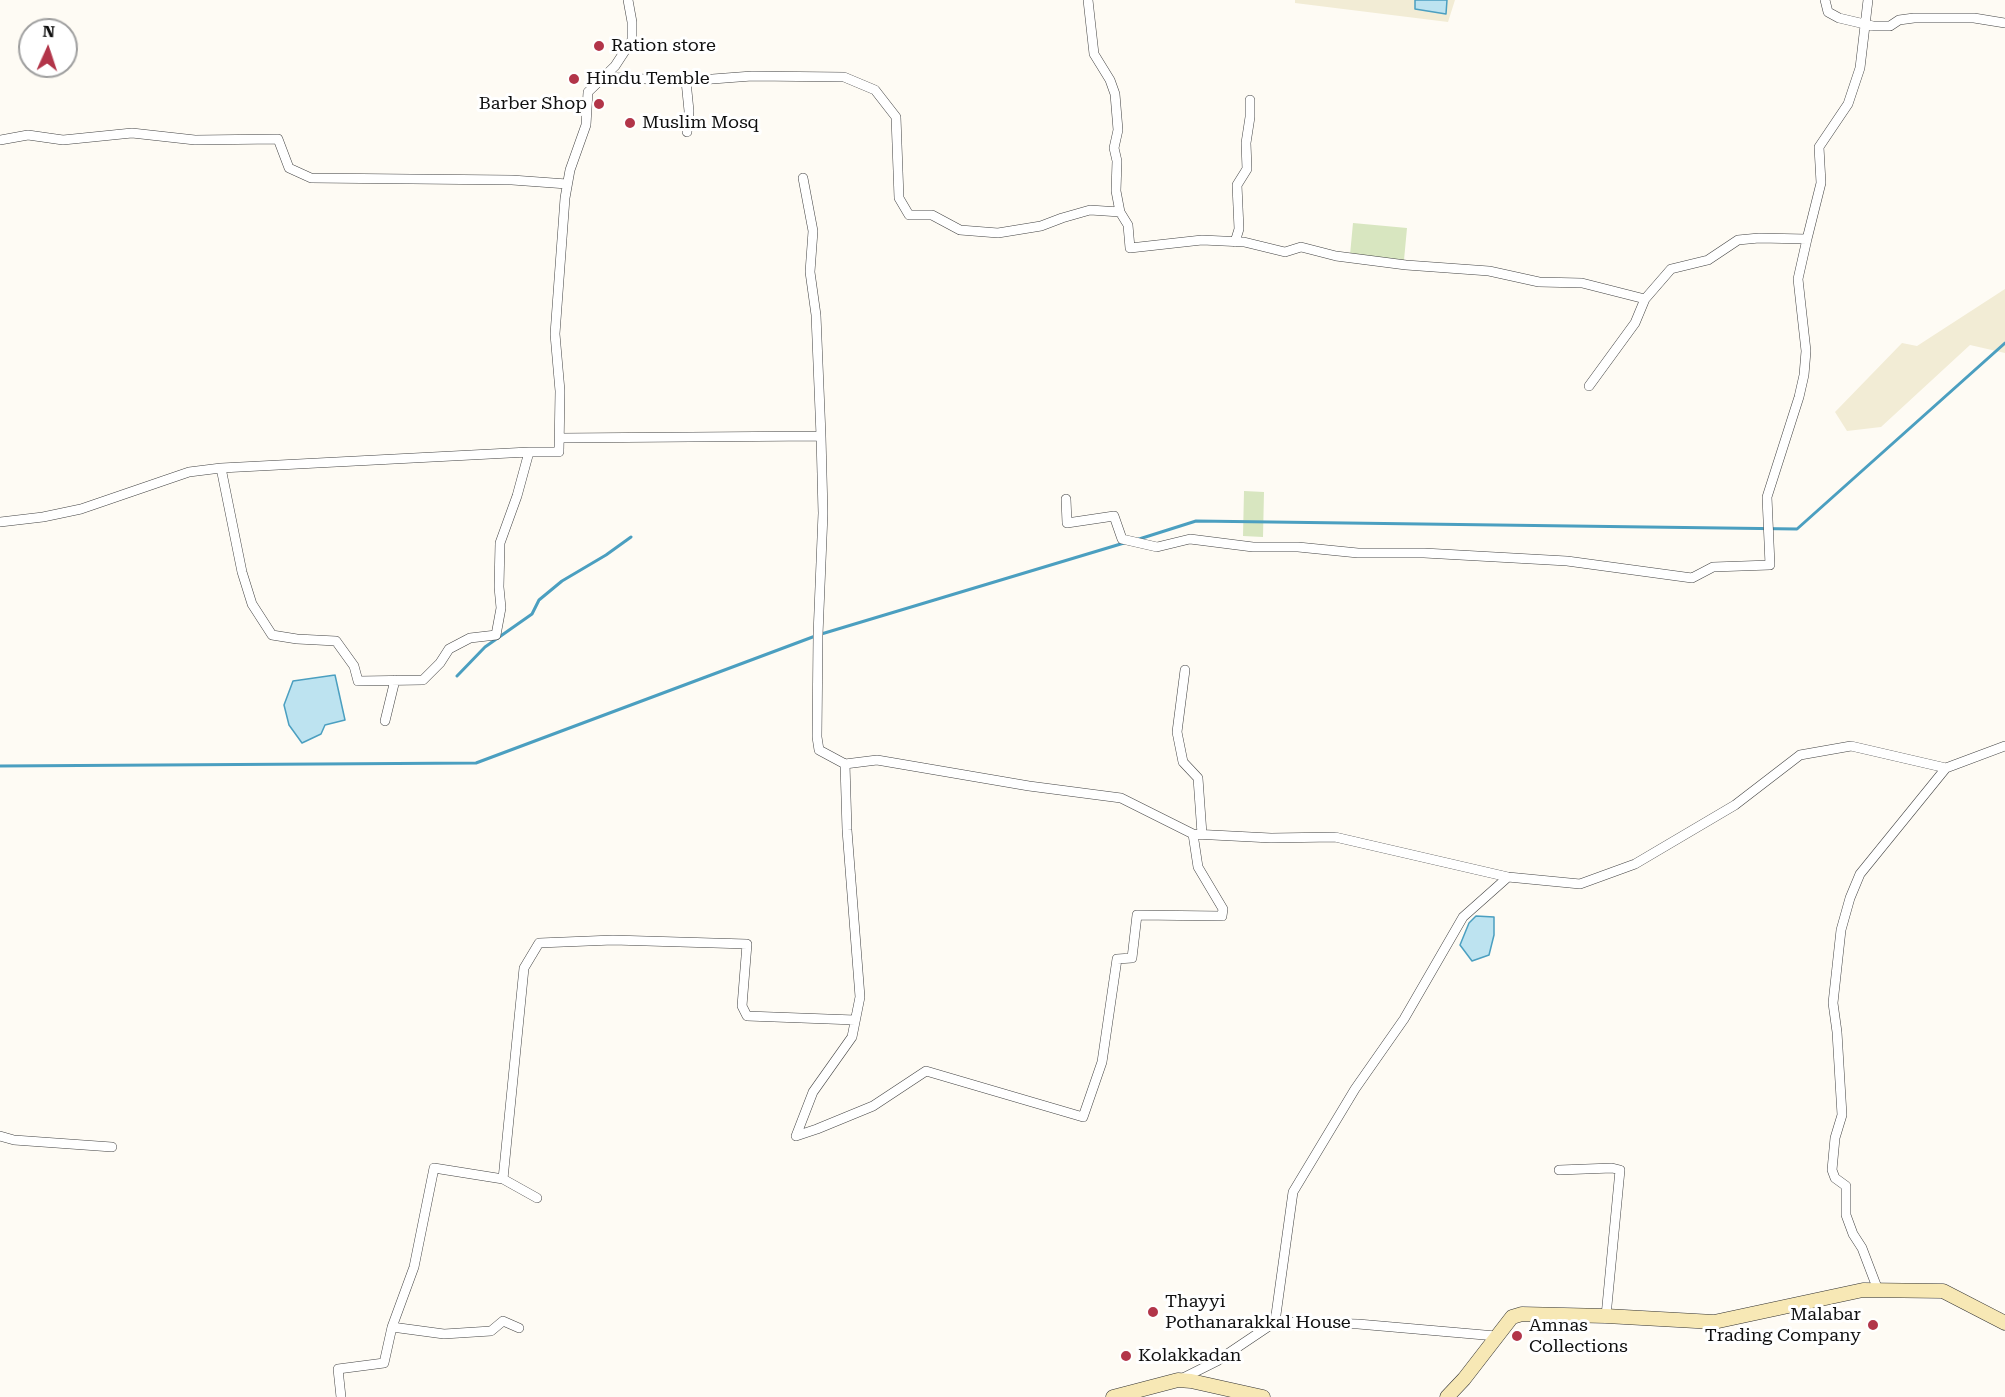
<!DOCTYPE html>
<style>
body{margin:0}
#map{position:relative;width:2005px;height:1397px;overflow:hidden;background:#fefbf4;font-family:"Roboto Serif",serif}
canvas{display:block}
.north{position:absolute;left:18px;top:18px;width:60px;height:60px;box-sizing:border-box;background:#fff;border:2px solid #9f9f9f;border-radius:50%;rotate:3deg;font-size:16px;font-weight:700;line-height:24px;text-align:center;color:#101010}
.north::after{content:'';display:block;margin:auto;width:21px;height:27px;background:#b23549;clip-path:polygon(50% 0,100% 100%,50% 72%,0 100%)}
</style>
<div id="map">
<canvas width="2005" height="1397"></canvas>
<div class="north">N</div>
</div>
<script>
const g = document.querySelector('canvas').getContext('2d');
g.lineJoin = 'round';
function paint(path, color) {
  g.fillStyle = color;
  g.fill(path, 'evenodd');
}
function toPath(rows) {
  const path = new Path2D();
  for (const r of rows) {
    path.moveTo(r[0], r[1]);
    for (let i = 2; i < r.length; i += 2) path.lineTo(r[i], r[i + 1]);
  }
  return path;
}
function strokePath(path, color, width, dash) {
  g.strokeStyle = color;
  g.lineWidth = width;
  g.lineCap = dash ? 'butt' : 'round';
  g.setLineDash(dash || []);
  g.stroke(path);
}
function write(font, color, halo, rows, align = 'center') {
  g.font = font + ' "Roboto Serif",serif';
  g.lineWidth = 6;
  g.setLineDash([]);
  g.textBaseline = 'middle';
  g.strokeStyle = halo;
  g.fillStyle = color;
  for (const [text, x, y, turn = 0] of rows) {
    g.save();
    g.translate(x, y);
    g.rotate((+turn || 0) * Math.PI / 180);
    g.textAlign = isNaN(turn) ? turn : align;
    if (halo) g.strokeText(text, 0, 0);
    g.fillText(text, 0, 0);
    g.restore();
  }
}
paint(toPath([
 [1295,0,1455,0,1448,22,1295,3],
 [2005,289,2005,353,1970,345,1881,427,1847,431,1835,412,1902,343,1917,346]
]), '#f2ecd5');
paint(toPath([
 [1353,223,1407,228,1404,260,1350,255],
 [1244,491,1264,492,1263,537,1243,536]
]), '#d8e6c0');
const water = toPath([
 [1415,0,1447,0,1446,14,1415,9,1415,0],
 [335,675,345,720,325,725,321,734,302,743,289,725,284,705,293,681,335,675],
 [1476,916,1494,917,1494,935,1489,955,1472,961,1460,945,1469,923,1476,916]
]);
paint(water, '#bde3f0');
strokePath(water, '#4b9fc0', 1.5);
strokePath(toPath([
 [1136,540,1196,521,1797,529,2005,343],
 [457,676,485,647,532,614,539,600,562,581,606,555,631,537],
 [0,766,476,763,818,635,1124,543]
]), '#4b9fc0', 3);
const street = toPath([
 [1088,0,1094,54,1110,80,1115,94,1118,130,1114,148,1117,161,1116,191,1120,212],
 [1825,0,1828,12,1839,18,1873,26,1890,26,1899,20,1914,18,1974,18,2005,23],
 [604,77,686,81,752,76,844,77,875,90,896,117,899,198,909,215,932,215,960,230,998,233,1041,226,1062,218,1090,210,1120,212,1128,225,1130,248,1202,240,1244,242,1285,252,1301,247,1336,256,1406,265,1489,271,1539,282,1582,283,1645,299,1671,269,1708,260,1738,240,1759,238,1807,239,1821,183,1819,147,1848,104,1860,68,1868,0],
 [686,81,689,111,687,132],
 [0,140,28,135,63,140,132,133,195,140,278,139,289,168,311,178,512,180,567,184],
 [803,178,813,231,810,272,816,315,821,436,823,513,818,635,817,737,819,750,845,764,877,760,1029,786,1121,798,1193,834,1271,838,1335,837,1508,877],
 [1235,242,1239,229,1237,185,1247,169,1246,143,1250,117,1250,100],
 [1589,386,1635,323,1645,299],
 [560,438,821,436],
 [221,468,529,452],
 [1066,499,1067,523,1114,516,1122,539,1157,547,1190,539,1253,547,1298,547,1358,553,1424,553,1567,561,1692,578,1713,567,1770,565,1767,497,1799,397,1804,375,1806,351,1798,279,1807,239],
 [0,522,43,517,81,509,189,472,221,468,242,572,252,604,272,635,297,639,336,641,354,666,358,681,423,680,440,663,449,649,470,638,496,635,501,608,499,587,500,543,517,496,529,452,559,452,560,391,555,334,565,198,570,170,586,125,588,92,615,66,632,40,632,22,628,0],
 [1185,670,1177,732,1183,762,1198,778,1202,834],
 [385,721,395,680],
 [0,1136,14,1140,112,1147],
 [796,1136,817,1129,873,1106,926,1071,1083,1117,1102,1062,1117,959,1132,958,1137,915,1222,916,1223,909,1198,867,1193,834],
 [796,1136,813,1092,852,1037,860,997,847,830,845,764],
 [1559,1170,1612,1168,1620,1170,1606,1316],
 [503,1179,524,968,539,943,613,940,747,944,742,1006,747,1016,855,1020],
 [1878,1290,1862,1248,1853,1234,1846,1215,1846,1186,1835,1178,1832,1170,1835,1138,1842,1115,1837,1032,1833,1003,1841,930,1850,898,1860,874,1946,768],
 [1275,1322,1358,1324,1496,1336],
 [392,1327,414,1267,434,1168,503,1179,537,1198],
 [1181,1379,1217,1361,1275,1322,1293,1192,1355,1089,1404,1019,1463,917,1508,877,1580,884,1635,864,1735,805,1800,755,1851,746,1946,768,2005,746],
 [341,1397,338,1369,384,1363,392,1327,444,1334,491,1331,503,1321,519,1328]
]);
const secondary = toPath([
 [1113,1397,1178,1380,1191,1381,1263,1397],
 [1447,1397,1464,1379,1512,1317,1522,1314,1606,1316,1714,1322,1863,1290,1943,1291,2005,1323]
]);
strokePath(street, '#434343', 10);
strokePath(secondary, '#323232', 15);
strokePath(street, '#fff', 9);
strokePath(secondary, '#f7e8b5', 14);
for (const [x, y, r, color] of [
 [599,46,6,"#b23549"],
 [574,79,6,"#b23549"],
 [599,104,6,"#b23549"],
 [630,123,6,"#b23549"],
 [1153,1312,6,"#b23549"],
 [1873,1325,6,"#b23549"],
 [1517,1336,6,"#b23549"],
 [1126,1356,6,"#b23549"]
]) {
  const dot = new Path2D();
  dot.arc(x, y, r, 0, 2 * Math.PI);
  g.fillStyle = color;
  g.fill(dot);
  strokePath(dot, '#fff', 2);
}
write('18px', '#101010', '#fff', [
 ["Ration store",611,46],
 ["Hindu Temble",586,79],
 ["Barber Shop",587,104,"right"],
 ["Muslim Mosq",642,123],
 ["Thayyi",1165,1302],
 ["Pothanarakkal House",1165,1323],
 ["Malabar",1861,1315,"right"],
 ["Trading Company",1861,1336,"right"],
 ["Amnas",1529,1326],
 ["Collections",1529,1347],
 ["Kolakkadan",1138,1356]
], 'left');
</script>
